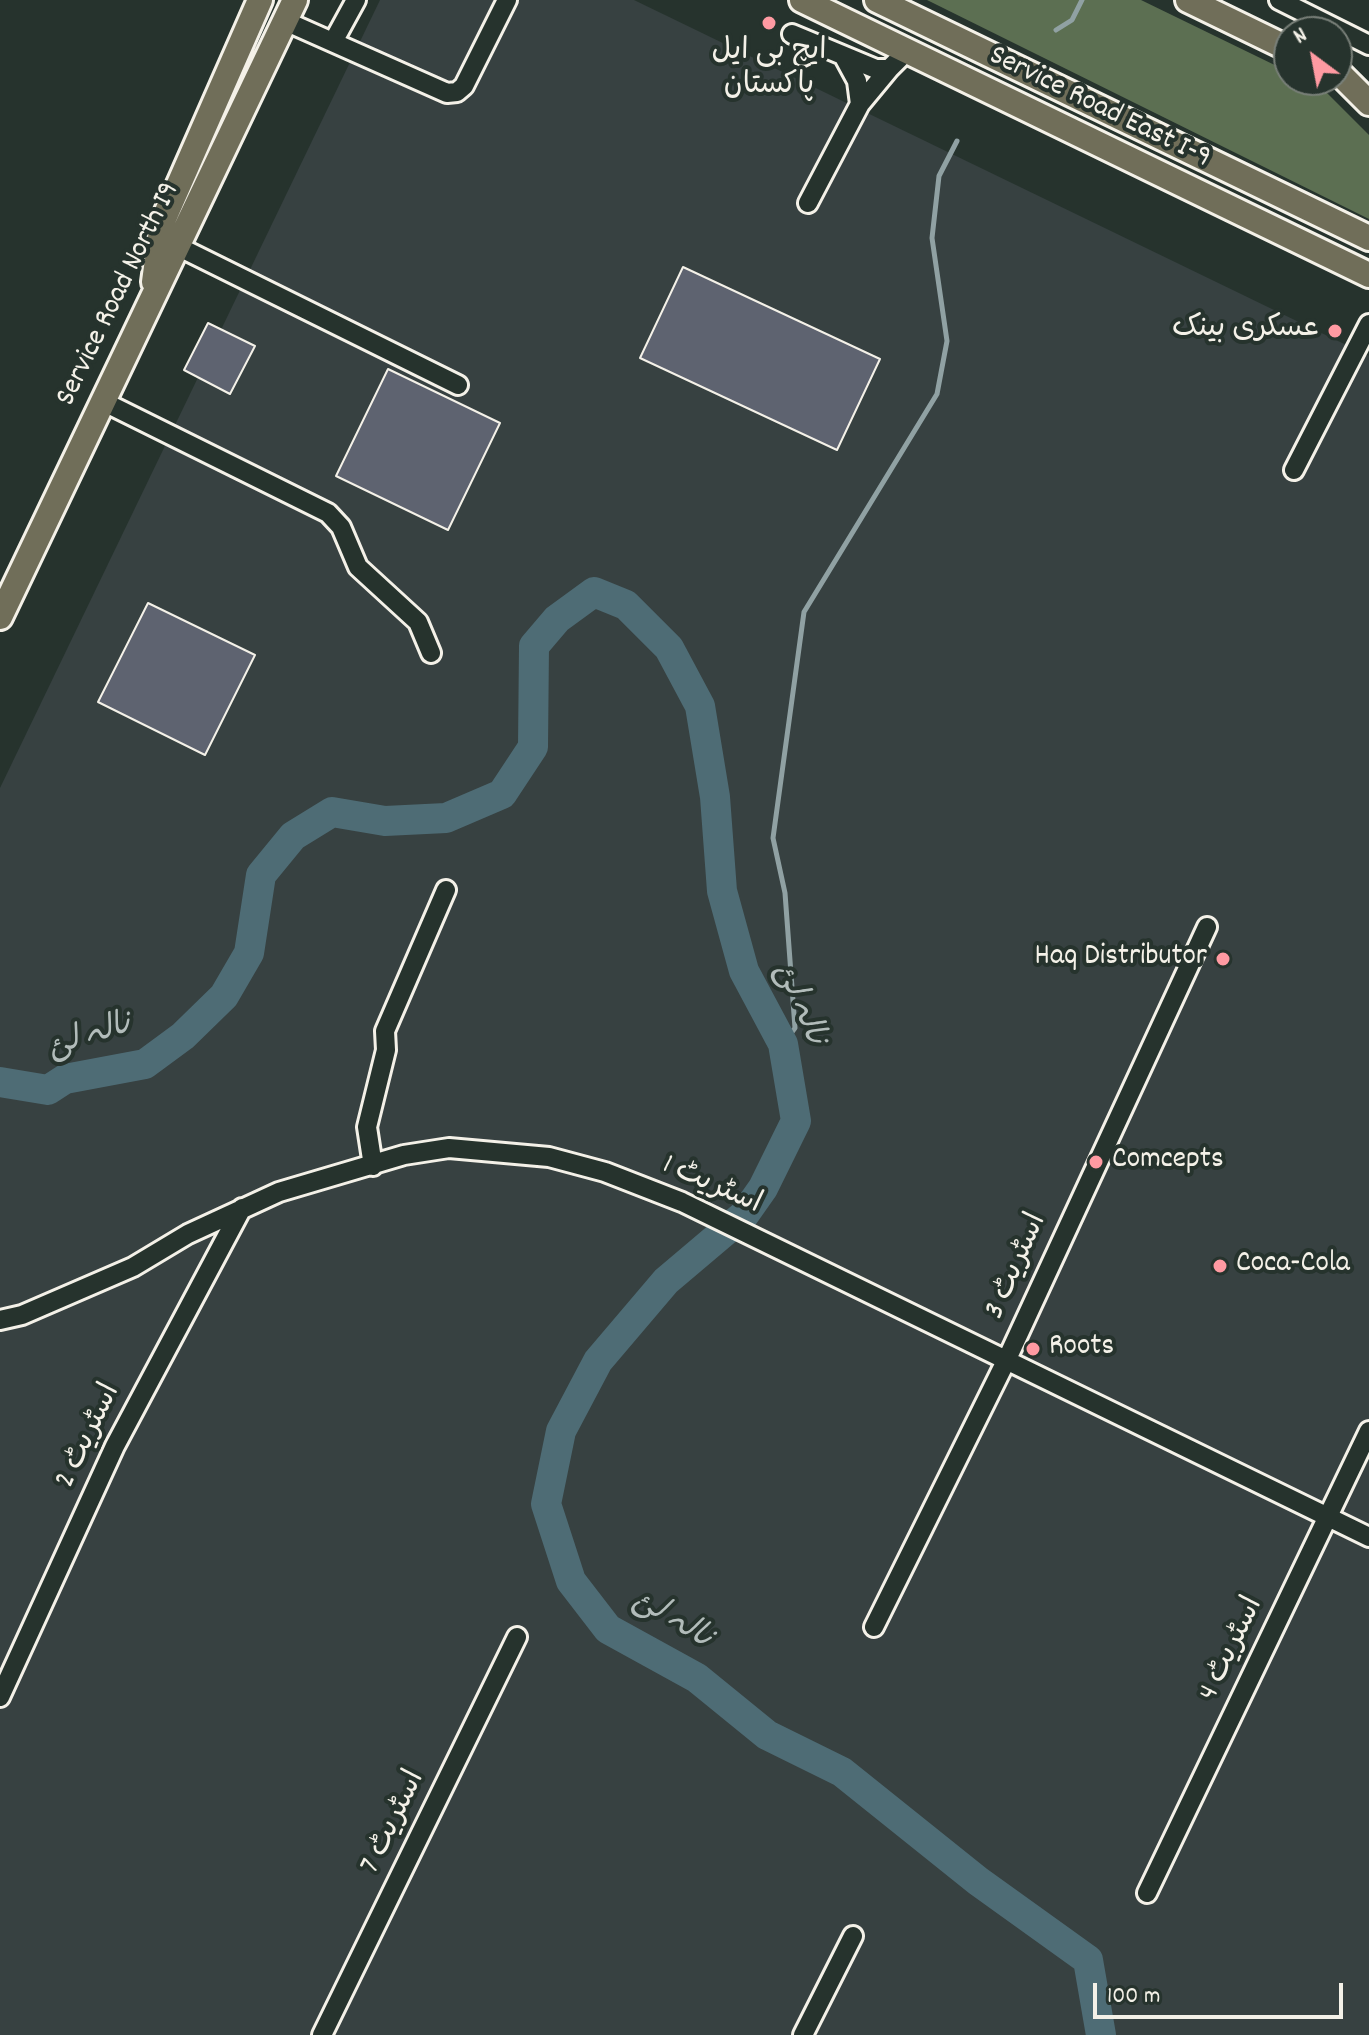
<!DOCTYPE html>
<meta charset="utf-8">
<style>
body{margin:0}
#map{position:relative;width:1369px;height:2035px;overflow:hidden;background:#26332d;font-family:Dekko,sans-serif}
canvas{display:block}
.north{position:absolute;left:1273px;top:16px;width:80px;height:80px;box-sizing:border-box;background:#26332d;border:2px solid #787f78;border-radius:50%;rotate:328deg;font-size:22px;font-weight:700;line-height:32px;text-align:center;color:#f4f1e8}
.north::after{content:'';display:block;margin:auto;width:28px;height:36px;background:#ff9aa2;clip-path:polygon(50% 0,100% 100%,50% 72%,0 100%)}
.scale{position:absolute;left:1093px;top:1983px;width:250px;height:36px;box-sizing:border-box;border:4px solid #f4f1e8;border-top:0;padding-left:10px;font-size:24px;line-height:28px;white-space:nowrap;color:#f4f1e8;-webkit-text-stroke:6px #26332d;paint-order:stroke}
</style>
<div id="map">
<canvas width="1369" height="2035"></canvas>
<div class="north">N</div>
<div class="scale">100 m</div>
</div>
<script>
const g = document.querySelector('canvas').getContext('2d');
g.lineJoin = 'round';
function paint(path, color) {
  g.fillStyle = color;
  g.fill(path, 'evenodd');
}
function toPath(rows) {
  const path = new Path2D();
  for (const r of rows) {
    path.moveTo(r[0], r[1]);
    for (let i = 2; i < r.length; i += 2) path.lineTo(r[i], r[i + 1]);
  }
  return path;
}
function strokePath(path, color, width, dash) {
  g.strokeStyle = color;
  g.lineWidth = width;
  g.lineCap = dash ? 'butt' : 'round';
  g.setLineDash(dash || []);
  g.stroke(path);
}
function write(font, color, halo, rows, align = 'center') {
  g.font = font + ' Dekko,"Playpen Sans Arabic",sans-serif';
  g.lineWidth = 8;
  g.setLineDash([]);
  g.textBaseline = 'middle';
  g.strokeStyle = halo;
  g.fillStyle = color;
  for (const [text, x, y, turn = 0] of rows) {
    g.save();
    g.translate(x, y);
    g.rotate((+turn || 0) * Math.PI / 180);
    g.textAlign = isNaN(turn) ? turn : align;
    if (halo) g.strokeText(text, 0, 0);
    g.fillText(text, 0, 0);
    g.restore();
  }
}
paint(toPath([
 [380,0,634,0,1369,356,1369,2035,0,2035,0,788]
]), '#374141');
paint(toPath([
 [927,0,1141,0,1289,72,1289,80,1306,80,1322,88,1369,135,1369,219]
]), '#5c6f52');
strokePath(toPath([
 [1056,30,1072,20,1082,0],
 [783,1044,795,1028,785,893,773,838,804,612,937,394,947,341,932,238,939,176,957,141]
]), '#90a1a3', 5);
strokePath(toPath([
 [0,1082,48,1090,65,1079,145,1064,183,1036,224,996,249,953,261,875,293,836,332,812,385,821,446,818,502,794,533,747,534,646,557,619,594,592,626,605,669,648,700,706,715,797,722,891,744,971,783,1044,796,1121,763,1188,744,1215,666,1281,598,1361,561,1431,546,1504,571,1581,608,1629,697,1678,767,1735,842,1772,978,1881,1088,1960,1101,2035]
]), '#4e6c75', 30);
const building = toPath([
 [683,267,880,359,837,450,640,358,683,267],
 [208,323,255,346,230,394,184,370,208,323],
 [388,369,500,423,448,530,336,476,388,369],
 [148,603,255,655,205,755,98,702,148,603]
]);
paint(building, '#5e6370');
strokePath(building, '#f4f1e8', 2);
const minor = toPath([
 [1279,0,1369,45],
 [285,21,447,93,457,92,464,86,507,0],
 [792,34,876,69,889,69,907,51],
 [333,42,356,0],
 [860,104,889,69],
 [808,203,860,104,857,81,844,57],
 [179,247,458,385],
 [104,402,328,513,341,527,358,567,418,622,431,653],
 [1294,470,1369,324],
 [373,1166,367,1127,386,1050,385,1031,446,890],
 [0,1320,22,1315,133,1267,188,1234,279,1192,404,1155,449,1148,549,1157,605,1172,682,1202,1369,1537],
 [874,1627,1007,1359,1207,927],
 [0,1697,115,1446,242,1208],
 [1147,1893,1369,1431],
 [322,2035,517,1637],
 [803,2035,853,1936]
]);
const major = toPath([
 [802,0,1369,275],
 [877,0,1369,238],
 [1188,0,1289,49],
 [1339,73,1369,103],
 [154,282,162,223,260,0],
 [0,617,295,0]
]);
strokePath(minor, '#f4f1e8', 24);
strokePath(major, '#f4f1e8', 30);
strokePath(minor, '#26332d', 18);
strokePath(major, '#706e59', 24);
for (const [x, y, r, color] of [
 [769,23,8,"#ff9aa2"],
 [1335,331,8,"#ff9aa2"],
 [1223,959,8,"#ff9aa2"],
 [1096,1162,8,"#ff9aa2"],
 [1220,1266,8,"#ff9aa2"],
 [1033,1349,8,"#ff9aa2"]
]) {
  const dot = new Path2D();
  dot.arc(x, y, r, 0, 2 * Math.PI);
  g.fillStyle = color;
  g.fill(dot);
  strokePath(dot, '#26332d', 3);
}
write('30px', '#f4f1e8', '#26332d', [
 ["ایچ بی ایل",769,54,"center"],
 ["پاکستان",769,88,"center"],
 ["عسکری بینک",1319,331,"right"],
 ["Haq Distributor",1207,959,"right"],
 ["Comcepts",1112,1162],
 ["Coca-Cola",1236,1266],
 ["Roots",1049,1349]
], 'left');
write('30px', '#f4f1e8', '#26332d', [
 ["Service Road East I-9",1099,109,26],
 ["Service Road North I9",120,295,-64],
 ["اسٹریٹ 1",711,1187,24],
 ["اسٹریٹ 3",1018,1267,-66],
 ["اسٹریٹ 2",90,1437,-64],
 ["اسٹریٹ 4",1233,1650,-64],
 ["اسٹریٹ 7",395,1823,-64]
]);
write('italic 32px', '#b2bcba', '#26332d', [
 ["نالہ لئ",798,1006,67],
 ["نالہ لئ",91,1038,-17],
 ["نالہ لئ",672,1622,31]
]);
</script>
